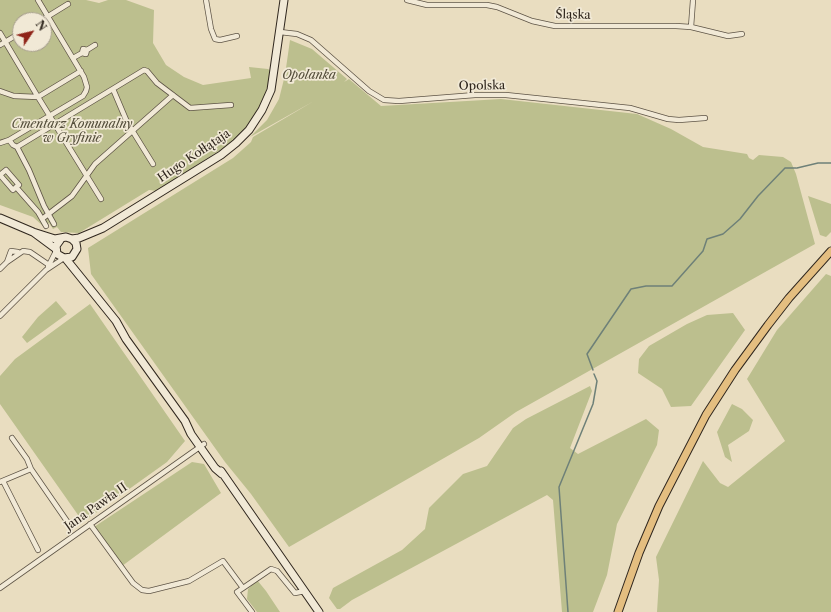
<!DOCTYPE html>
<meta charset="utf-8">
<style>
body{margin:0}
#map{position:relative;width:831px;height:612px;overflow:hidden;background:#e9ddc0;font-family:"Libre Caslon Text",serif}
canvas{display:block}
.north{position:absolute;left:12px;top:12px;width:40px;height:40px;box-sizing:border-box;background:#f1e9d6;border:1px solid #a49b8c;border-radius:50%;rotate:55deg;font-size:11px;font-weight:700;line-height:16px;text-align:center;color:#30271e}
.north::after{content:'';display:block;margin:auto;width:14px;height:18px;background:#8f2418;clip-path:polygon(50% 0,100% 100%,50% 72%,0 100%)}
</style>
<div id="map">
<canvas width="831" height="612"></canvas>
<div class="north">N</div>
</div>
<script>
const g = document.querySelector('canvas').getContext('2d');
g.lineJoin = 'round';
function paint(path, color) {
  g.fillStyle = color;
  g.fill(path, 'evenodd');
}
function toPath(rows) {
  const path = new Path2D();
  for (const r of rows) {
    path.moveTo(r[0], r[1]);
    for (let i = 2; i < r.length; i += 2) path.lineTo(r[i], r[i + 1]);
  }
  return path;
}
function strokePath(path, color, width, dash) {
  g.strokeStyle = color;
  g.lineWidth = width;
  g.lineCap = dash ? 'butt' : 'round';
  g.setLineDash(dash || []);
  g.stroke(path);
}
function write(font, color, halo, rows, align = 'center') {
  g.font = font + ' "Libre Caslon Text",serif';
  g.lineWidth = 3.5;
  g.setLineDash([]);
  g.textBaseline = 'middle';
  g.strokeStyle = halo;
  g.fillStyle = color;
  for (const [text, x, y, turn = 0] of rows) {
    g.save();
    g.translate(x, y);
    g.rotate((+turn || 0) * Math.PI / 180);
    g.textAlign = isNaN(turn) ? turn : align;
    if (halo) g.strokeText(text, 0, 0);
    g.fillText(text, 0, 0);
    g.restore();
  }
}
paint(toPath([
 [0,0,86,0,99,3,108,0,126,0,151,9,154,10,153,43,166,65,184,77,203,85,251,78,249,67,268,69,271,71,265,95,256,113,244,130,231,143,157,191,149,190,79,233,61,232,57,227,53,229,49,223,44,227,33,217,0,205],
 [20,20,44,20,44,44,20,44],
 [290,40,312,49,347,79,344,82,349,79,381,106,501,99,637,114,671,129,703,147,747,154,749,158,753,160,759,155,783,157,791,162,796,174,815,244,516,412,479,438,289,547,251,494,225,462,91,274,88,248,233,158,251,142,253,137,314,101,250,137,267,120,279,99,285,75],
 [808,196,831,204,831,232,826,237,820,235],
 [826,274,831,276,831,612,657,612,659,580,656,557,703,461,720,483,728,487,785,441,747,379,777,330],
 [56,301,67,314,27,343,22,337,38,317],
 [90,304,185,441,167,462,83,522,0,404,0,376,15,359],
 [733,313,745,330,691,406,671,407,662,389,638,373,639,359,649,346,687,324,707,315],
 [590,386,592,391,570,448,578,454,646,419,659,430,657,445,617,524,607,575,593,612,562,612,553,500,547,495,352,600,340,609,337,609,329,598,333,588,402,550,425,529,429,508,463,474,487,466,513,428,526,419],
 [732,404,742,409,753,420,749,431,728,445,732,462,725,457,717,432],
 [192,462,204,464,221,493,122,566,94,527],
 [257,580,266,591,280,612,257,612,247,599,248,589]
]), '#bcbf8e');
strokePath(toPath([
 [797,168,818,163,831,163],
 [593,370,587,354,631,289,646,286,672,286,703,251,707,239,723,234,740,219,758,196,785,168,796,168],
 [568,612,559,487,593,404,597,381,594,374]
]), '#6e8078', 1.5);
const street = toPath([
 [206,0,211,29,215,39,220,40,237,36],
 [407,0,427,5,487,5,497,7,532,21,555,26,676,26,691,27,728,36,742,34],
 [42,20,68,4],
 [691,27,693,0],
 [280,32,297,34,311,40,369,91,384,100,399,101,475,95,506,95,630,108,668,119,679,120,705,118],
 [0,33,38,97],
 [0,45,20,33],
 [87,50,95,45],
 [73,58,82,53,86,54,87,50,83,49,82,53],
 [81,71,38,97,101,199],
 [113,89,127,122,153,164],
 [0,91,14,96,38,97],
 [9,140,13,145,17,147,29,170,44,206,54,224],
 [0,143,9,140,83,96,86,91,87,87,84,77,38,0],
 [17,147,144,70,147,71,157,83,190,108,231,105],
 [16,187,13,190,0,175,6,170,19,185,16,187,38,212,46,226],
 [42,219,72,196,95,164,173,95],
 [7,262,23,251,30,252,49,265],
 [48,267,56,251],
 [0,269,7,262,11,251,18,252],
 [0,316,46,270,64,258],
 [12,438,27,459,31,469],
 [3,481,38,550],
 [0,482,31,469,71,527],
 [90,524,133,583,142,590,149,591,189,581,223,561,243,588,237,592,252,612],
 [0,588,204,444],
 [243,588,271,569,277,571,295,593,305,591]
]);
const secondary = toPath([
 [0,218,33,232,56,249],
 [33,232,55,239,66,237,72,239,76,243,77,249,72,257,64,258,57,254,56,246,61,239],
 [72,239,79,238,103,228,221,155,236,143,249,130,262,110,271,90,284,0],
 [66,259,116,321,126,339,185,421,191,434,215,468,222,474],
 [221,471,319,612]
]);
const primary = toPath([
 [618,612,639,553,659,506,706,415,735,370,768,325,789,298,831,251]
]);
strokePath(street, '#5e5446', 6);
strokePath(secondary, '#30271e', 9);
strokePath(primary, '#30271e', 9);
strokePath(street, '#f1e9d6', 4.5);
strokePath(secondary, '#f1e9d6', 7);
strokePath(primary, '#e4be80', 7);
write('12px', '#30271e', '#f1e9d6', [
 ["Śląska",573,15,1],
 ["Opolska",482,86,-1],
 ["Hugo Kołłątaja",194,156,-34],
 ["Jana Pawła II",96,507,-35]
]);
write('italic 12px', '#534d3a', '#f1e9d6', [
 ["Opolanka",309,76],
 ["Cmentarz Komunalny",72,125],
 ["w Gryfinie",72,139]
]);
</script>
